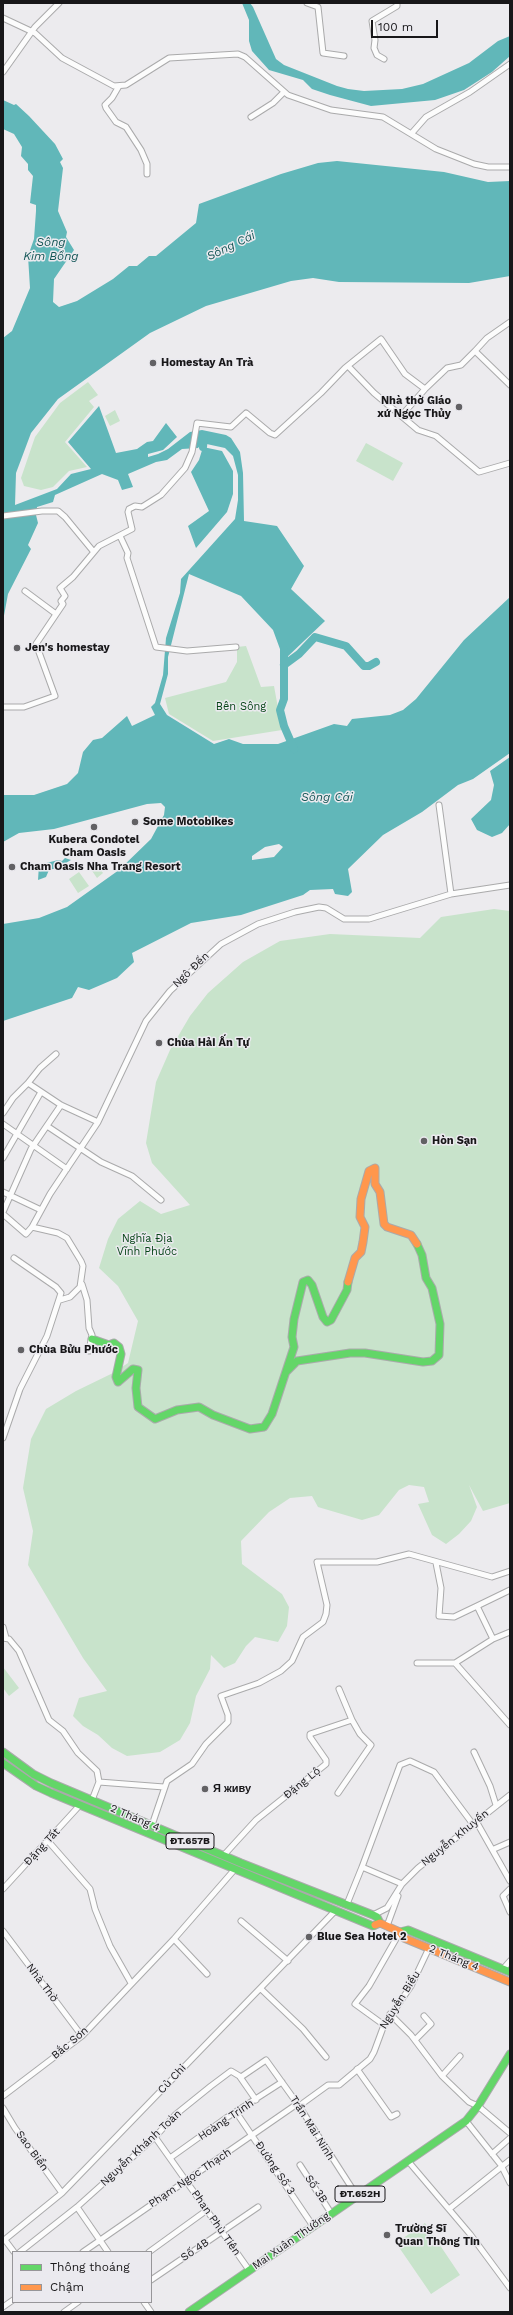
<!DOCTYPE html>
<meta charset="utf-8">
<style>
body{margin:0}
#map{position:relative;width:513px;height:2315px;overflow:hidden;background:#ecebee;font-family:"Work Sans",sans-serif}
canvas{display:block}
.frame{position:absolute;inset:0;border:4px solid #181719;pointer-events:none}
.legend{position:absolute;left:12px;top:2251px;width:140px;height:52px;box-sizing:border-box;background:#ebeaef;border:1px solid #979699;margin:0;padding:5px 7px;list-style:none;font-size:12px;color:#181719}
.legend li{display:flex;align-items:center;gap:8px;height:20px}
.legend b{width:20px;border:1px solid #979699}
.scale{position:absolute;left:371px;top:20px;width:67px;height:18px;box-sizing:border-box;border:2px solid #181719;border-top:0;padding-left:5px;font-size:12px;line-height:14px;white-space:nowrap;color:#181719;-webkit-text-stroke:3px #ebeaef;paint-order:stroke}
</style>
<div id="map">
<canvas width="513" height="2315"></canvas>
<div class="frame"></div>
<ul class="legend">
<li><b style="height:5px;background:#63d668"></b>Thông thoáng</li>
<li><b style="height:5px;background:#ff974d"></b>Chậm</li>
</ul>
<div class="scale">100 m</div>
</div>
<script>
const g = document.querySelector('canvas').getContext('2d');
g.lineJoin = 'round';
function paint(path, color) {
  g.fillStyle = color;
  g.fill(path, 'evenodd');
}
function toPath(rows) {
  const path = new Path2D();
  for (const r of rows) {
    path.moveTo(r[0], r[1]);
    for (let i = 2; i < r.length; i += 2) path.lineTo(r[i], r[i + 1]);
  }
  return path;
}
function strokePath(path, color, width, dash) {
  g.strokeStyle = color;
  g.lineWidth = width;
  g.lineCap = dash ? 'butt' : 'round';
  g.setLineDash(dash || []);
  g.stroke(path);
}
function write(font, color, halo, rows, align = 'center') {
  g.font = font + ' "Work Sans",sans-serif';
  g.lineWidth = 3;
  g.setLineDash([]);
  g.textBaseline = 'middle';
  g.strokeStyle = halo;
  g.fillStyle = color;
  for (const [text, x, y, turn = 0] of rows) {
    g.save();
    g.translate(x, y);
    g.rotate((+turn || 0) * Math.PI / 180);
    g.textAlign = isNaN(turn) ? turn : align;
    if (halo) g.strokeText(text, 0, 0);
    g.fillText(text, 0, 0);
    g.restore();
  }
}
paint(toPath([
 [88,382,98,395,89,401,94,407,65,442,87,467,69,471,53,487,41,490,24,486,21,478,35,437,60,403],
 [115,410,120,421,110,426,105,416],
 [366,443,403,463,393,481,356,461],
 [246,646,261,687,274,686,282,730,213,741,169,714,165,698,226,682,237,662,237,647],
 [94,860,103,873,97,878,88,865],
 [79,872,89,886,78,893,69,879],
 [494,909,510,911,510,1503,483,1511,469,1485,477,1507,471,1521,459,1534,446,1544,432,1535,418,1504,429,1502,424,1487,409,1485,399,1490,379,1515,362,1520,318,1507,312,1496,290,1498,269,1512,241,1541,242,1564,282,1594,289,1607,287,1626,278,1642,255,1637,246,1646,235,1663,224,1668,211,1655,210,1669,196,1696,190,1723,180,1740,160,1752,127,1756,112,1748,98,1735,83,1726,73,1716,79,1698,107,1691,83,1658,28,1565,33,1531,23,1488,31,1439,46,1409,76,1391,113,1373,128,1363,138,1321,118,1286,99,1268,108,1239,118,1219,140,1201,161,1214,190,1205,152,1163,146,1143,156,1082,170,1050,190,1016,208,993,243,962,280,941,330,934,420,938,441,917],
 [3,1667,19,1688,9,1696,3,1688],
 [425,2223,460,2275,431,2294,396,2243]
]), '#c8e3cb');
paint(toPath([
 [242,3,250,3,253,7,276,59,284,65,337,86,348,89,364,91,402,89,423,84,469,63,498,41,510,36,510,56,492,72,464,90,435,100,371,106,330,95,312,89,303,80,269,70,252,51,249,41,249,20],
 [3,100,14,105,16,104,29,116,55,144,63,159,60,162,63,168,58,211,67,232,66,237,74,250,54,279,53,302,59,307,77,301,113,279,129,266,137,266,149,256,156,256,196,223,199,204,281,174,318,163,337,161,444,172,488,182,510,181,510,276,469,283,339,282,313,278,291,281,206,306,150,333,58,399,31,433,16,473,15,505,57,489,71,474,91,469,68,442,99,406,116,453,137,449,147,442,153,441,166,423,177,437,163,450,148,454,148,457,158,454,168,449,190,432,202,430,226,435,231,438,240,452,243,473,244,521,277,526,304,566,291,589,325,621,284,660,273,630,241,596,189,574,168,657,168,674,160,704,167,715,214,744,229,739,243,744,278,744,334,724,347,726,352,719,390,715,403,710,416,699,464,640,510,597,510,753,473,779,458,785,422,812,383,835,348,869,352,892,348,896,335,894,333,889,310,890,303,895,241,915,191,923,132,953,134,962,117,978,89,990,78,987,72,998,3,1021,3,924,39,918,67,907,119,870,151,839,164,815,165,807,161,803,147,804,54,829,19,833,3,842,3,795,34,795,67,784,78,773,83,752,93,740,102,738,127,716,132,726,155,715,151,707,155,703,163,675,166,638,180,593,181,579,235,519,238,500,238,475,233,456,225,448,202,443,198,448,182,449,167,460,156,462,128,474,133,487,122,490,118,480,102,474,55,495,53,502,37,507,36,515,38,523,28,545,31,549,8,594,3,621,3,338,12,331,30,288,28,256,34,239,36,211,36,205,30,203,33,176,28,170,28,164,21,156,22,147,14,134,3,129],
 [279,844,283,847,274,857,252,860,252,856,265,847],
 [203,447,222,451,233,471,233,494,227,512,196,548,188,526,209,511,191,472,199,460],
 [510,757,510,824,502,833,492,837,477,830,471,819,491,800,494,785,490,771],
 [65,858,71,860,57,868,49,870,46,877,38,880,39,865,58,860,62,861]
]), '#61b7b9');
strokePath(toPath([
 [203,447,204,436],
 [284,650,284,699,280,710,284,726,294,749],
 [284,665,299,654,315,637,346,646,364,666,369,666,376,662]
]), '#61b7b9', 8);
const street = toPath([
 [307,3,318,7,323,53,344,56],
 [3,18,35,33,62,58,114,86,126,85,169,58,238,54,245,57,288,95,331,110,383,117,436,149,474,164,488,167,510,167],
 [384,59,377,55,374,48,375,40,372,21,397,6,397,3],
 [3,72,35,27,59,3],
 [119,86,112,98,105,105,106,108,116,122,126,127,141,150,147,164,147,174],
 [251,117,273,103,284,92],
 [411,134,426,117,470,92,510,64],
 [475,351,487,338,510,322],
 [348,366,374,393,418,430,436,436,479,472,510,463],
 [402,415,425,389],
 [3,516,42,511,58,511,65,517,93,551],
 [120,536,128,553,127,558,156,647,187,651,236,647],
 [25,591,56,614],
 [3,707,24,707,55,696,36,644,63,604,61,601,65,596,60,588,73,577,99,546,132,529,128,512,129,509,135,506,142,507,161,495,185,468,192,452,197,423,231,427,246,413,270,433,275,435,321,393,345,368,381,339,405,374,425,389,447,368,461,365,475,351,510,385],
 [439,805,451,894],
 [28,1083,40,1068,56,1054],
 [3,1113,13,1098,28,1083,61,1105,98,1122],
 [3,1124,67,1169],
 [47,1126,101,1162,132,1176,161,1200],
 [3,1158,41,1092],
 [3,1192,41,1210],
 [3,1212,31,1149,61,1105],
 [3,1214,26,1234,32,1227,50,1194,98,1122,146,1021,170,991,221,944,258,924,295,912,319,907,326,908,344,919,369,919,451,894,510,885],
 [32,1227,58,1233,67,1238,81,1261,83,1266,80,1287,70,1297,60,1300],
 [82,1284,87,1300,89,1328,92,1335,89,1351],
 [3,1438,20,1389,47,1336,61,1293,56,1287,14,1258],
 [436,1563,441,1588,439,1616,454,1617,477,1606],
 [510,1590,477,1606,493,1639,455,1663,510,1725],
 [3,1627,6,1638],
 [3,1638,9,1639,19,1651,49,1720,63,1731,78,1753,97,1771,99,1782,92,1800],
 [493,1639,510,1632],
 [417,1663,455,1663],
 [339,1689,352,1720],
 [474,1752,490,1786,496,1805],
 [99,1782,164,1787],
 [476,1821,510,1881],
 [152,1825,167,1781,192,1764,206,1744,228,1722,228,1715,221,1696,259,1683,281,1671,292,1661,303,1637,323,1622,326,1614,327,1605,317,1562,377,1562,409,1554,492,1577,510,1571],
 [48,1841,90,1889,95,1909,110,1946,131,1983],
 [494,1849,510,1842],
 [224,1855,256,1820,326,1764,326,1760,310,1737,310,1734,352,1720,360,1734,371,1745,338,1793],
 [402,1884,362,1867,400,1765,410,1761,434,1772,472,1823],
 [3,1889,80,1805],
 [510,1889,503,1896,510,1912],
 [347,1904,362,1867],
 [373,1915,387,1908,402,1884,418,1868,510,1795],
 [241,1921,288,1961],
 [387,1926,398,1896],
 [3,1931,82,2036],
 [174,1939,207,1974],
 [503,1969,510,1961],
 [261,1989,303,2029,326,2057],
 [390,2014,411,2035,442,2076,469,2102,478,2106,510,2133],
 [384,2025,355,2004,369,1986,400,1932],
 [415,2040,431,2024,424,2016],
 [357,2069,391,2117,397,2114],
 [442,2076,460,2056],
 [240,2077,256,2100],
 [3,2096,82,2036,174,1939,235,1869],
 [299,2106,328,2085,339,2085,370,2059,374,2052,384,2025,411,1986,429,1948],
 [3,2108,15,2128,62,2193],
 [236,2112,313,2226],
 [466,2121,501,2165,510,2183],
 [155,2137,249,2270],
 [492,2154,510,2138],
 [170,2158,226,2118,282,2082],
 [408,2161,470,2234,510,2288],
 [300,2165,331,2213],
 [77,2207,108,2252],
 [449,2209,510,2160],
 [5,2240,14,2252],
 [3,2241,62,2193,336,1910],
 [20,2252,77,2207,155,2137,175,2115,211,2086,231,2071,241,2077,266,2060,299,2106,357,2196],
 [83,2252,297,2104],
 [149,2252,207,2210],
 [151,2280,258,2207],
 [144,2302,151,2312],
 [3,2307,13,2300],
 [64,2312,78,2302]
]);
const fast = toPath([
 [92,1339,109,1345,114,1343,119,1347,121,1354,116,1377,118,1382,133,1369,138,1370,136,1388,138,1407,155,1419,177,1410,199,1407,213,1415,250,1429,264,1427,272,1414,294,1347,292,1337,294,1319,303,1282,308,1280,312,1285,323,1317,327,1322,331,1320,347,1290,348,1282],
 [286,1372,297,1361,350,1353,365,1353,423,1362,432,1361,439,1355,440,1324,432,1288,426,1278,422,1255,417,1244],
 [3,1752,33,1774,51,1783,241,1863,373,1915,377,1917,380,1923],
 [3,1763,36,1786,51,1793,373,1926,375,1925],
 [400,1932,408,1930,510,1972],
 [189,2312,466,2121,478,2106,510,2054]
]);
const slow = toPath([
 [348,1282,355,1258,361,1252,363,1242,365,1227,360,1217,361,1199,369,1171,375,1168,375,1184,380,1192,384,1224,387,1227,411,1235,417,1244],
 [375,1925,380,1923,400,1932,404,1938,510,1982]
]);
strokePath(street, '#aaaaab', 7);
strokePath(fast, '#aaaaab', 9);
strokePath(slow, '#aaaaab', 9);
strokePath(street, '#fcfcfc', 5);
strokePath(fast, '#63d668', 7);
strokePath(slow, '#ff974d', 7);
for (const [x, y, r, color] of [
 [153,363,4,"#626164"],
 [459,407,4,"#626164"],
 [17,648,4,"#626164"],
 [135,822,4,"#626164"],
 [94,827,4,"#626164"],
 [12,867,4,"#626164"],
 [159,1043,4,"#626164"],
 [424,1141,4,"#626164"],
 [21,1350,4,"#626164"],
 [205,1789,4,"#626164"],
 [309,1937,4,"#626164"],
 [387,2235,4,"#626164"]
]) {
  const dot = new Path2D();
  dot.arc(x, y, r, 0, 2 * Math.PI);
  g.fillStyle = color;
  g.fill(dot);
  strokePath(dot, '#ebeaef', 1.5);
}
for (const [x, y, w] of [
 [190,1841,48],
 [360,2194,50]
]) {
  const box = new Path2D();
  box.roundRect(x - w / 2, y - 8, w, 16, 3);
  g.fillStyle = '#ebeaef';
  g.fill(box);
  strokePath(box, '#181719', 1);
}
write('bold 10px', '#181719', null, [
 ["ĐT.657B",190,1841],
 ["ĐT.652H",360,2194]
]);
write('bold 11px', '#181719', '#ebeaef', [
 ["Homestay An Trà",161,363],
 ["Nhà thờ Giáo",451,401,"right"],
 ["xứ Ngọc Thủy",451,414,"right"],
 ["Jen's homestay",25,648],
 ["Some Motobikes",143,822],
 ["Kubera Condotel",94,840,"center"],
 ["Cham Oasis",94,853,"center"],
 ["Cham Oasis Nha Trang Resort",20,867],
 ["Chùa Hải Ấn Tự",167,1043],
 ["Hòn Sạn",432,1141],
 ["Chùa Bửu Phước",29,1350],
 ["Я живу",213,1789],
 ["Blue Sea Hotel 2",317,1937],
 ["Trường Sĩ",395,2229],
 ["Quan Thông Tin",395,2242]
], 'left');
write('11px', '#084619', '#ebeaef', [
 ["Bên Sông",241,707],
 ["Nghĩa Địa",147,1239],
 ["Vĩnh Phước",147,1252]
]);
write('11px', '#181719', '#ebeaef', [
 ["Ngô Đến",191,970,-44],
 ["Đặng Lộ",302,1783,-39],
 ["2 Tháng 4",135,1818,23],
 ["Nguyễn Khuyến",455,1838,-39],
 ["Đặng Tất",42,1847,-47],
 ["2 Tháng 4",454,1958,22],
 ["Nhà Thờ",42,1983,53],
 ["Nguyễn Biểu",400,2000,-58],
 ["Bắc Sơn",70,2043,-40],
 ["Củ Chi",172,2079,-47],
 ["Hoàng Trinh",226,2120,-34],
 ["Trần Mai Ninh",312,2128,58],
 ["Nguyễn Khánh Toàn",141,2148,-43],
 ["Sao Biển",32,2151,54],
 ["Đường Số 3",275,2168,56],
 ["Phạm Ngọc Thạch",190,2178,-34],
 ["Số 3B",316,2189,56],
 ["Phan Phù Tiên",216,2223,55],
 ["Mai Xuân Thưởng",291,2241,-35],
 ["Số 4B",195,2250,-34]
]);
write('italic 12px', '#155757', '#ebeaef', [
 ["Sông",51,242],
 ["Kim Bồng",51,256],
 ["Sông Cái",231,246,-26],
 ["Sông Cái",327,797]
]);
</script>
